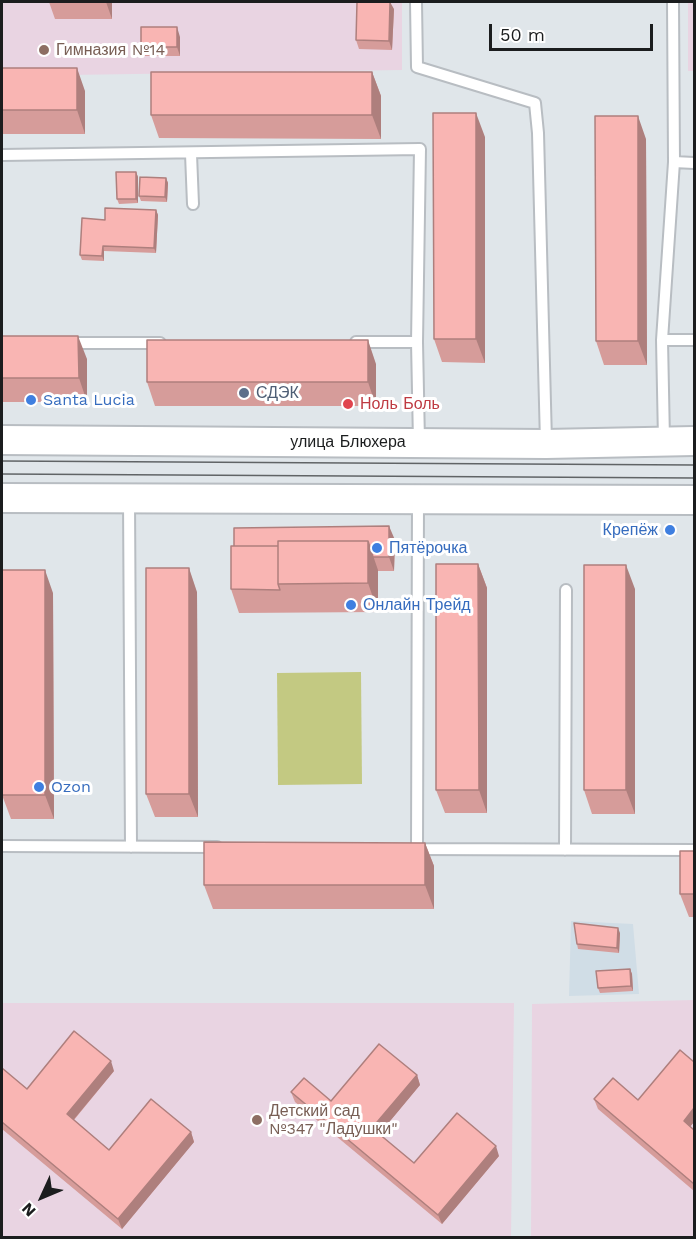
<!DOCTYPE html>
<meta charset="utf-8">
<style>
body{margin:0}
#map{position:relative;width:696px;height:1239px;overflow:hidden;background:#e0e6ea;font-family:"Work Sans",sans-serif}
canvas{display:block}
.frame{position:absolute;inset:0;border:3px solid #1b1d1e;pointer-events:none}
.north{position:absolute;left:12px;top:1167px;width:60px;height:60px;-webkit-text-stroke:4px #fff;paint-order:stroke;rotate:226deg;font-size:16px;font-weight:700;line-height:24px;text-align:center;color:#1b1d1e}
.north::after{content:'';display:block;margin:auto;width:21px;height:27px;background:#1b1d1e;clip-path:polygon(50% 0,100% 100%,50% 72%,0 100%)}
.scale{position:absolute;left:489px;top:24px;width:164px;height:27px;box-sizing:border-box;border:3px solid #1b1d1e;border-top:0;padding-left:8px;font-size:18px;line-height:21px;white-space:nowrap;color:#1b1d1e;-webkit-text-stroke:4px #fff;paint-order:stroke}
</style>
<div id="map">
<canvas width="696" height="1239"></canvas>
<div class="frame"></div>
<div class="north">N</div>
<div class="scale">50 m</div>
</div>
<script>
const g = document.querySelector('canvas').getContext('2d');
g.lineJoin = 'round';
function paint(path, color) {
  g.fillStyle = color;
  g.fill(path, 'evenodd');
}
function toPath(rows) {
  const path = new Path2D();
  for (const r of rows) {
    path.moveTo(r[0], r[1]);
    for (let i = 2; i < r.length; i += 2) path.lineTo(r[i], r[i + 1]);
  }
  return path;
}
function strokePath(path, color, width, dash) {
  g.strokeStyle = color;
  g.lineWidth = width;
  g.lineCap = dash ? 'butt' : 'round';
  g.setLineDash(dash || []);
  g.stroke(path);
}
function write(font, color, halo, rows, align = 'center') {
  g.font = font + ' "Work Sans",sans-serif';
  g.lineWidth = 6;
  g.setLineDash([]);
  g.textBaseline = 'middle';
  g.strokeStyle = halo;
  g.fillStyle = color;
  for (const [text, x, y, turn = 0] of rows) {
    g.save();
    g.translate(x, y);
    g.rotate((+turn || 0) * Math.PI / 180);
    g.textAlign = isNaN(turn) ? turn : align;
    if (halo) g.strokeText(text, 0, 0);
    g.fillText(text, 0, 0);
    g.restore();
  }
}
paint(toPath([
 [571,921,633,924,639,994,569,996]
]), '#d0dde6');
paint(toPath([
 [2,2,402,2,402,70,2,76],
 [688,2,694,2,694,71,688,71],
 [694,1000,694,1237,531,1238,532,1004],
 [2,1003,514,1003,511,1237,2,1238]
]), '#e9d4e2');
paint(toPath([
 [361,672,362,784,278,785,277,673]
]), '#c3c982');
const lane = toPath([
 [416,2,417,67,535,103,538,133,546,442],
 [673,2,674,162],
 [191,154,193,204],
 [2,155,420,149,417,342],
 [662,340,694,340],
 [356,342,417,342,419,442],
 [68,343,160,343],
 [664,440,662,340,674,162,694,163],
 [129,499,131,847],
 [2,846,217,847],
 [416,849,694,850],
 [417,849,418,501],
 [565,850,566,590]
]);
const secondary = toPath([
 [2,440,546,444,694,441],
 [2,498,694,500]
]);
strokePath(lane, '#b8bdc2', 14);
strokePath(secondary, '#b8bdc2', 32);
strokePath(lane, '#fff', 10);
strokePath(secondary, '#fff', 28);
strokePath(toPath([
 [2,461,694,465],
 [2,474,694,478]
]), '#606466', 1.5);
paint(toPath([
 [49,2,112,2,112,19,55,19],
 [394,9,392,50,359,49,356,40],
 [180,37,180,56,145,56,141,47],
 [2,68,85,91,85,134,2,134],
 [372,72,381,96,381,139,159,138,151,115],
 [485,137,485,363,442,362,434,339],
 [646,139,647,365,604,365,596,341],
 [136,172,138,177,138,203,119,204,117,199],
 [166,178,168,183,167,202,141,201,139,196],
 [156,210,158,215,156,253,104,251,104,261,82,260,80,255,105,220],
 [2,336,87,359,87,402,2,402],
 [376,364,376,406,155,406,147,382],
 [395,540,394,571,378,571,378,612,239,613,231,589],
 [478,564,487,588,487,813,445,813,436,790],
 [635,589,635,814,592,814,584,790],
 [197,592,198,817,155,817,146,794],
 [53,593,54,819,11,819,2,795],
 [425,843,434,866,434,909,213,909,204,885],
 [694,851,694,917,689,917,680,894],
 [620,933,619,953,578,949,577,944],
 [630,969,632,974,633,991,600,993,598,988],
 [694,1062,694,1122,690,1127,694,1130,694,1191,598,1109,594,1099,638,1100],
 [2,1068,27,1089,114,1071,74,1120,109,1150,191,1132,194,1142,122,1229,2,1129],
 [417,1075,420,1085,379,1134,414,1163,499,1156,442,1224,295,1102,291,1092,331,1101]
]), '#d69c9a');
paint(toPath([
 [106,2,112,2,112,19],
 [390,2,394,9,392,50,389,41],
 [177,27,180,37,180,56,177,47],
 [77,68,85,91,85,134,77,110],
 [372,72,381,96,381,139,372,115],
 [476,113,485,137,485,363,476,339],
 [638,116,646,139,647,365,638,341],
 [136,172,138,177,138,203,136,199],
 [166,178,168,183,167,202,165,197],
 [156,210,158,215,156,253,154,248],
 [103,246,104,251,104,261,102,256],
 [78,336,87,359,87,402,79,378],
 [368,340,376,364,376,406,368,382],
 [389,526,395,540,394,571,389,557],
 [368,541,378,570,378,612,368,583],
 [478,564,487,588,487,813,479,790],
 [626,565,635,589,635,814,626,790],
 [189,568,197,592,198,817,189,794],
 [45,570,53,593,54,819,45,795],
 [425,843,434,866,434,909,425,885],
 [618,928,620,933,619,953,617,948],
 [630,969,632,974,633,991,631,986],
 [111,1061,114,1071,70,1124,67,1114],
 [417,1075,420,1085,376,1138,372,1128],
 [694,1108,694,1122,687,1130,684,1121],
 [191,1132,194,1142,122,1229,118,1219],
 [496,1146,499,1156,442,1224,438,1215]
]), '#ae7f7d');
const building = toPath([
 [357,2,390,2,389,41,356,40,357,2],
 [141,27,177,27,177,47,141,47,141,27],
 [2,68,77,68,77,110,2,110,2,68],
 [151,72,372,72,372,115,151,115,151,72],
 [433,113,476,113,476,339,434,339,433,113],
 [595,116,638,116,638,341,596,341,595,116],
 [116,172,136,172,136,199,117,199,116,172],
 [140,177,166,178,165,197,139,196,140,177],
 [105,208,156,210,154,248,103,246,102,256,80,255,82,218,105,220,105,208],
 [2,336,78,336,79,378,2,378,2,336],
 [147,340,368,340,368,382,147,382,147,340],
 [389,526,389,557,373,557,368,541,278,541,278,546,234,546,234,528,389,526],
 [278,541,368,541,368,583,278,584,278,541],
 [231,546,278,546,278,584,280,590,231,589,231,546],
 [436,564,478,564,479,790,436,790,436,564],
 [584,565,626,565,626,790,584,790,584,565],
 [146,568,189,568,189,794,146,794,146,568],
 [2,570,45,570,45,795,2,795,2,570],
 [204,842,425,843,425,885,204,885,204,842],
 [680,851,694,851,694,894,680,894,680,851],
 [574,923,618,928,617,948,577,944,574,923],
 [630,969,631,986,598,988,596,971,630,969],
 [74,1031,111,1061,67,1114,109,1150,151,1099,191,1132,118,1219,2,1122,2,1068,27,1089,74,1031],
 [379,1044,417,1075,372,1128,414,1163,457,1113,496,1146,438,1215,291,1092,304,1078,331,1101,379,1044],
 [680,1050,694,1062,694,1108,684,1121,694,1130,694,1184,594,1099,613,1078,638,1100,680,1050]
]);
paint(building, '#f9b5b3');
strokePath(building, '#ae7f7d', 1.5);
for (const [x, y, r, color] of [
 [44,50,6,"#8d6e63"],
 [244,393,6,"#5c6f8a"],
 [31,400,6,"#3f7fe0"],
 [348,404,6,"#e0444e"],
 [670,530,6,"#3f7fe0"],
 [377,548,6,"#3f7fe0"],
 [351,605,6,"#3f7fe0"],
 [39,787,6,"#3f7fe0"],
 [257,1120,6,"#8d6e63"]
]) {
  const dot = new Path2D();
  dot.arc(x, y, r, 0, 2 * Math.PI);
  g.fillStyle = color;
  g.fill(dot);
  strokePath(dot, '#fff', 2);
}
write('16px', '#785e54', '#fff', [
 ["Гимназия №14",56,50],
 ["Детский сад",269,1111],
 ["№347 \"Ладушки\"",269,1129]
], 'left');
write('16px', '#4e5e75', '#fff', [
 ["СДЭК",256,393]
], 'left');
write('16px', '#366cbe', '#fff', [
 ["Santa Lucia",43,400],
 ["Крепёж",658,530,"right"],
 ["Пятёрочка",389,548],
 ["Онлайн Трейд",363,605],
 ["Ozon",51,787]
], 'left');
write('16px', '#be3a42', '#fff', [
 ["Ноль Боль",360,404]
], 'left');
write('16px', '#1b1d1e', '#fff', [
 ["улица Блюхера",348,442]
]);
</script>
